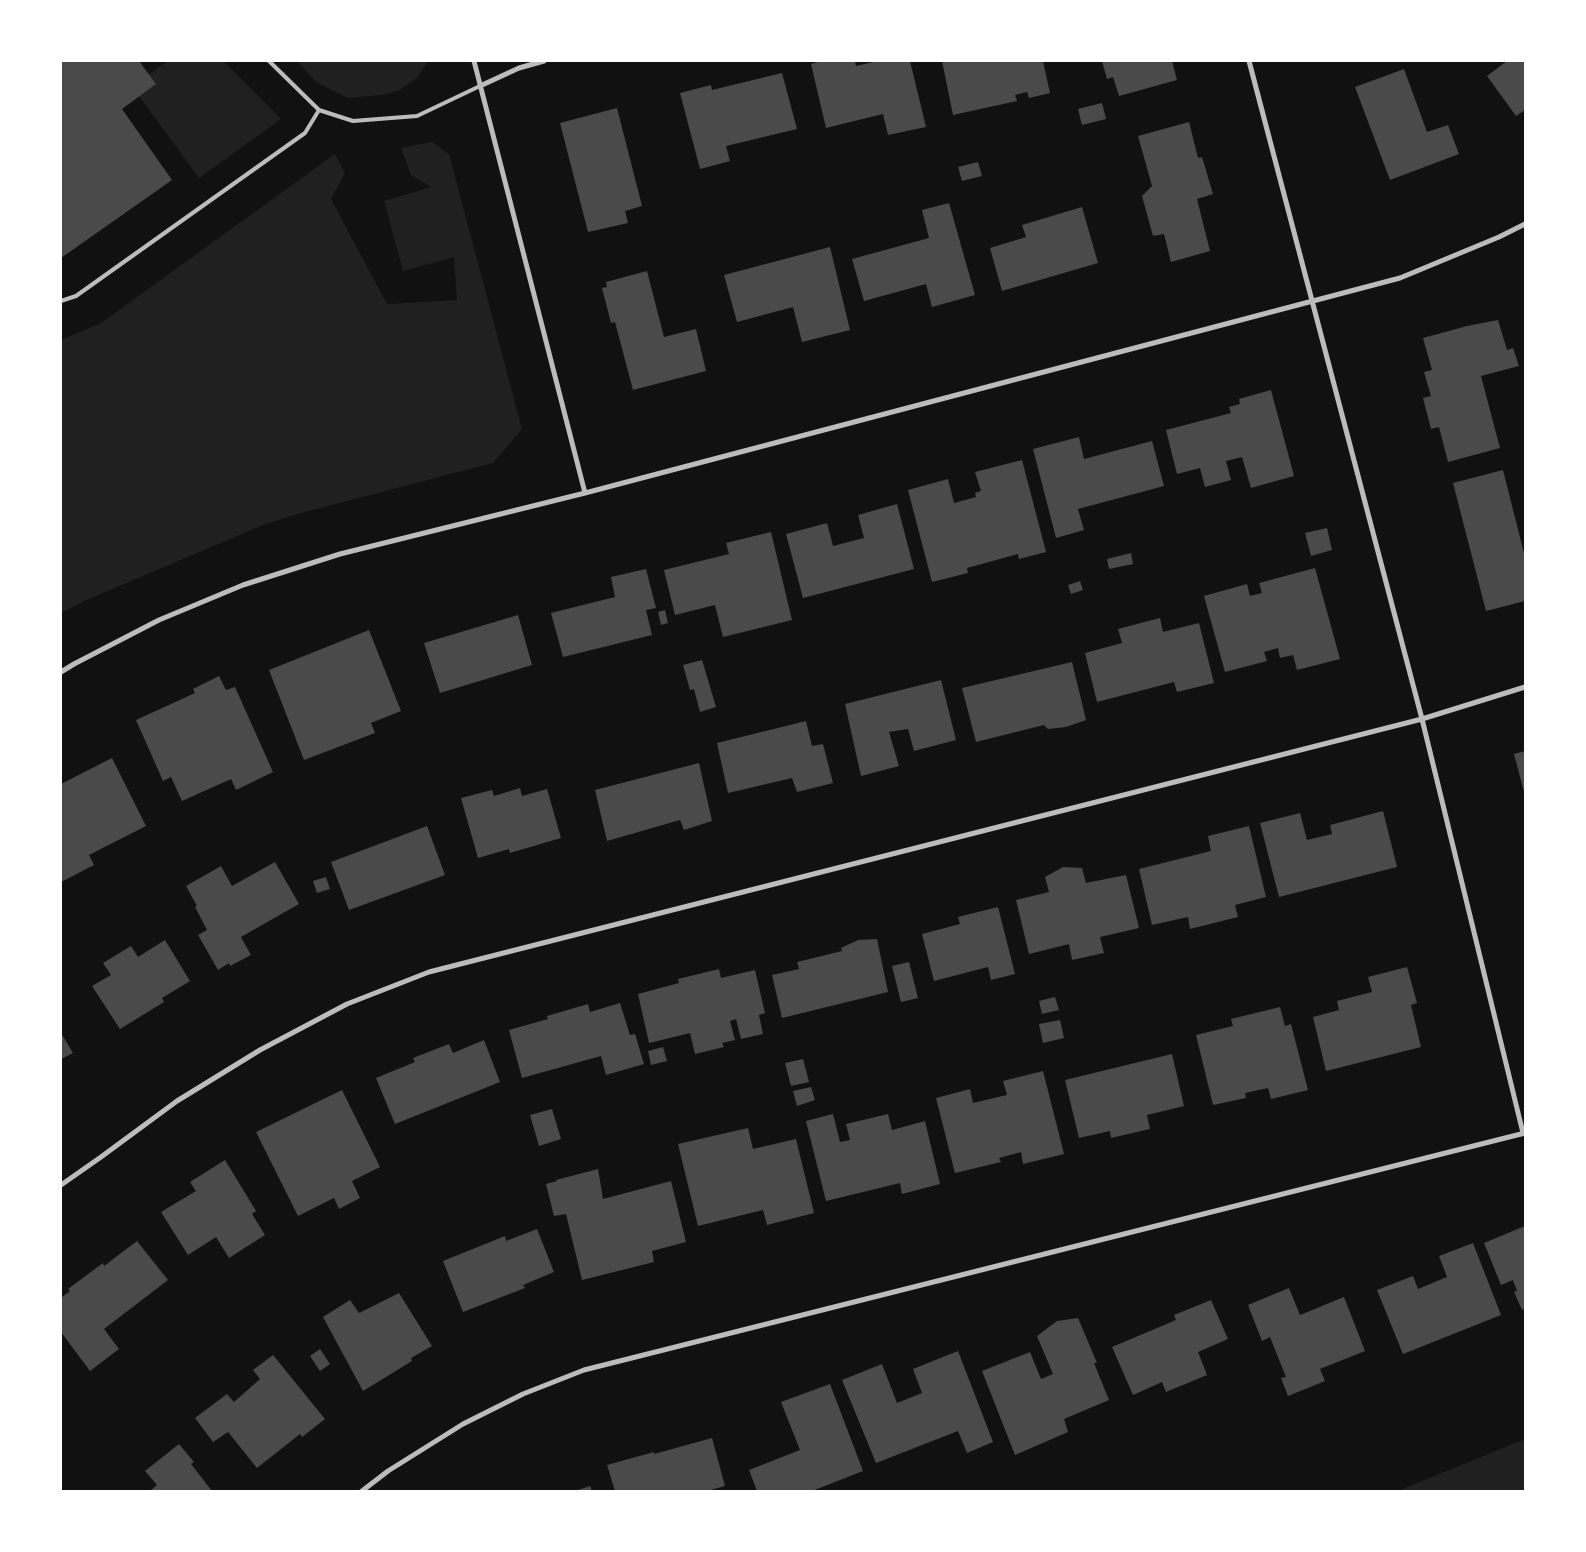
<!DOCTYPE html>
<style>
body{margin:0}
#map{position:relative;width:1586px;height:1552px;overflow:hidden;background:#111;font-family:Quicksand,sans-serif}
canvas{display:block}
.frame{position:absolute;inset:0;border:62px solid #fff;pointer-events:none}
</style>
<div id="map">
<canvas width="1586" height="1552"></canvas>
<div class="frame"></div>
</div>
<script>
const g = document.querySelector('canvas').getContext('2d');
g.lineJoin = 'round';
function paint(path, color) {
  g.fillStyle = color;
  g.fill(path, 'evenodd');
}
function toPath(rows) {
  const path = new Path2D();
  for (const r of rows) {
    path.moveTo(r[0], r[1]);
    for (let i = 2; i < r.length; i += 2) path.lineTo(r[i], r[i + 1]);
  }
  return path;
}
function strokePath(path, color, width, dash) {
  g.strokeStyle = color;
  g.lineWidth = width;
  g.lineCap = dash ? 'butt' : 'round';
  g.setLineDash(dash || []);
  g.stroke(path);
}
paint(toPath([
 [168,61,223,61,281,119,199,178,139,96,149,74],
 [297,61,427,61,427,63,416,79,398,91,381,95,348,98,316,82],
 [432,142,449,154,522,429,493,463,297,514,263,525,84,601,61,613,61,340,101,323,335,154,345,173,331,199,387,304,457,300,454,257,403,271,384,201,431,187,411,175,401,148],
 [1525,1439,1525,1491,1398,1491]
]), '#202020');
paint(toPath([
 [61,61,139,61,156,84,122,109,172,180,61,258],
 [821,61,855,61,856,66,878,61,910,61,926,127,888,135,883,114,826,128,811,64],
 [942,61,1043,61,1050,93,1029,98,1027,92,1015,95,1017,101,953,115],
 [1102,61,1172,61,1177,80,1119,96,1113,77,1107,79],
 [1507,61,1525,61,1525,110,1516,116,1487,76],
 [1404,69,1427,132,1448,125,1459,154,1390,180,1355,87],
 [782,73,797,129,726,146,730,161,700,169,680,93,711,85,712,90],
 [1102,103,1106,119,1082,125,1078,109],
 [617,108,642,206,625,211,628,223,588,232,560,123],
 [1189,122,1198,158,1202,157,1213,194,1197,199,1210,251,1171,262,1164,234,1153,236,1142,196,1152,186,1138,136],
 [978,162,982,176,962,181,958,167],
 [949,203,975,295,932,307,926,284,864,301,852,259,929,238,922,210],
 [1082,207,1098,263,1002,291,990,248,1026,237,1022,225],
 [830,247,850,330,802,342,793,307,737,322,724,275],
 [647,271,664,337,696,329,706,371,633,390,615,322,611,323,602,288,607,287,606,282],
 [1498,320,1507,350,1513,348,1519,366,1481,376,1500,448,1448,462,1439,427,1431,429,1423,398,1431,396,1424,372,1432,370,1423,338,1467,326],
 [1271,390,1294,476,1251,488,1242,457,1226,461,1231,480,1205,487,1200,468,1177,474,1166,430,1231,413,1229,407,1240,404,1239,399],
 [1079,437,1084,459,1152,441,1164,486,1078,509,1084,530,1056,538,1033,449],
 [1022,460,1046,552,1019,559,1018,554,967,568,968,573,932,582,908,490,948,479,954,503,976,497,975,493,981,491,975,472],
 [1503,470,1525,557,1525,601,1486,611,1453,483],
 [897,504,914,569,803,598,786,534,827,523,833,546,864,538,858,515],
 [1327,528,1332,550,1311,556,1305,533],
 [771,532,792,620,723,637,715,605,675,615,664,570,729,554,726,543],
 [1131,553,1133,564,1109,569,1107,559],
 [1315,568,1340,659,1297,670,1293,655,1280,658,1278,648,1264,652,1267,661,1225,672,1204,596,1247,584,1250,596,1262,593,1259,583],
 [646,569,656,608,646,610,652,635,563,657,551,613,615,597,611,577],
 [1080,581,1083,590,1071,594,1068,585],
 [665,610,668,623,661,625,658,612],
 [518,615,532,665,440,693,424,643],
 [1160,618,1163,632,1199,623,1214,683,1177,692,1174,682,1097,702,1085,653,1122,643,1118,629],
 [369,630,401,711,371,723,375,733,304,760,269,670],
 [702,660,716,707,700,712,694,689,690,690,683,665],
 [1072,662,1086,720,1066,727,1048,729,1044,725,976,742,962,688],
 [219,676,226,690,235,687,273,772,236,790,231,779,182,801,171,777,163,781,136,720,195,693,193,689],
 [941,680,956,740,914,751,908,729,889,732,899,766,861,776,845,704],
 [806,721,812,746,823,744,833,783,797,792,792,778,728,793,717,743],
 [1525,751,1525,792,1524,792,1514,754],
 [112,758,146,826,89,855,94,865,61,882,61,784],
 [699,763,712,821,684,830,680,820,607,841,595,790],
 [520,788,522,796,547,789,561,838,510,853,509,849,478,858,461,798,492,790,494,796],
 [1383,811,1397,867,1279,897,1260,823,1300,813,1307,840,1332,834,1330,825],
 [427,826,445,875,349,910,331,862],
 [1249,826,1266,897,1235,905,1238,917,1190,929,1188,917,1152,925,1139,869,1211,851,1208,836],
 [275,862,299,904,241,937,251,955,230,966,229,963,218,970,198,935,207,930,195,907,197,906,186,886,221,866,232,886],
 [1063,867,1082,868,1086,883,1126,875,1139,928,1100,937,1104,953,1072,960,1069,944,1029,954,1016,900,1049,892,1045,877],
 [326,877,330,889,317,893,313,881],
 [998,907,1015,974,991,980,988,967,934,981,922,934,960,924,958,917],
 [877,939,888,992,782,1018,772,975,799,969,797,962,842,951,841,948,858,940],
 [165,940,190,981,162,998,164,1002,120,1029,92,986,111,975,103,963,131,946,138,957],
 [909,962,918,998,901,1002,892,966],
 [1407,967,1417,1003,1411,1005,1421,1047,1326,1071,1313,1017,1339,1010,1337,1001,1372,992,1368,977],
 [719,969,721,978,755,970,765,1013,759,1015,763,1034,741,1039,736,1019,730,1021,735,1040,722,1043,724,1047,695,1054,690,1033,649,1043,638,994,679,983,678,979],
 [1055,997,1059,1010,1042,1014,1039,1001],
 [620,1003,630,1035,635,1034,644,1064,606,1075,601,1056,522,1078,509,1030,548,1019,547,1016,588,1004,590,1012],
 [1280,1007,1285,1026,1291,1024,1308,1090,1271,1099,1268,1088,1245,1093,1246,1098,1213,1105,1196,1035,1233,1026,1231,1019],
 [1060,1020,1064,1038,1043,1043,1039,1024],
 [61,1033,73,1053,61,1059],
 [484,1040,500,1082,395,1124,376,1078,415,1062,413,1058,449,1044,453,1053],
 [663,1047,667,1061,651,1065,648,1051],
 [1172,1054,1184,1106,1147,1115,1150,1129,1111,1138,1110,1131,1079,1138,1065,1080],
 [803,1059,809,1082,791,1086,785,1063],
 [1043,1071,1064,1154,1023,1164,1021,1152,999,1158,1001,1162,955,1173,936,1098,970,1089,973,1103,1007,1095,1003,1081],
 [811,1087,815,1100,797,1106,793,1091],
 [342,1090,380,1167,352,1181,360,1198,339,1209,334,1198,298,1216,256,1132],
 [552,1109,561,1139,539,1146,530,1115],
 [833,1114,840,1142,850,1140,846,1124,888,1114,892,1130,925,1121,940,1184,902,1194,900,1183,826,1201,806,1121],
 [748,1128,753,1149,796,1139,814,1213,767,1225,763,1210,698,1226,678,1144],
 [225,1160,256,1211,252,1214,265,1235,229,1258,216,1237,188,1255,161,1212,196,1191,190,1182],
 [598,1169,603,1199,671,1181,686,1242,652,1251,654,1262,582,1280,566,1214,554,1216,546,1184,557,1181,556,1180],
 [1525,1226,1525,1309,1522,1310,1514,1292,1517,1291,1513,1280,1501,1285,1484,1243],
 [537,1229,554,1272,523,1285,525,1288,463,1312,443,1261,505,1236,506,1241],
 [137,1241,168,1280,104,1329,119,1349,90,1371,61,1332,61,1298,70,1291,68,1289,103,1263,104,1266],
 [1473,1243,1501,1315,1403,1354,1377,1290,1413,1276,1418,1289,1447,1277,1439,1256],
 [1289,1288,1300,1315,1344,1297,1365,1351,1320,1369,1325,1381,1288,1396,1281,1378,1286,1377,1270,1337,1262,1341,1248,1305],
 [399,1293,432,1346,411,1358,412,1361,363,1391,323,1317,350,1300,359,1313],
 [1211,1300,1228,1339,1198,1352,1207,1375,1166,1392,1162,1382,1133,1395,1112,1347,1176,1320,1174,1315],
 [1078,1318,1097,1363,1094,1363,1109,1400,1064,1419,1068,1432,1015,1455,982,1371,1030,1352,1041,1379,1053,1374,1037,1336,1057,1321],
 [320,1349,330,1364,320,1371,310,1356],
 [958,1351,993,1442,967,1453,958,1431,876,1463,842,1380,882,1364,897,1403,922,1393,913,1369],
 [273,1355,325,1419,302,1437,300,1434,257,1468,228,1432,213,1442,195,1418,227,1394,234,1402,260,1379,253,1370],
 [830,1384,863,1471,812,1491,757,1491,749,1470,800,1450,781,1402],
 [712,1438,725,1486,707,1491,615,1491,607,1465,654,1452,654,1454],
 [179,1444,194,1462,191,1464,212,1491,150,1491,157,1485,145,1471],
 [590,1486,592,1491,578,1491,578,1490]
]), '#4a4a4a');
strokePath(toPath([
 [269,61,319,110,353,121,417,116,480,86],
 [61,301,76,296,305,133,319,110]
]), '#bcbcbc', 4);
strokePath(toPath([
 [474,61,585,493],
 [1249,61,1422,719,1523,1133],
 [480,86,519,68,544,61],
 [61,672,74,664,159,620,243,585,340,554,585,493,1400,278,1499,237,1525,224],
 [61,1185,101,1157,177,1101,260,1050,347,1004,429,972,1422,719,1525,687],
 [362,1491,388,1471,463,1424,523,1394,584,1370,1525,1133]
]), '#bcbcbc', 5);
</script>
